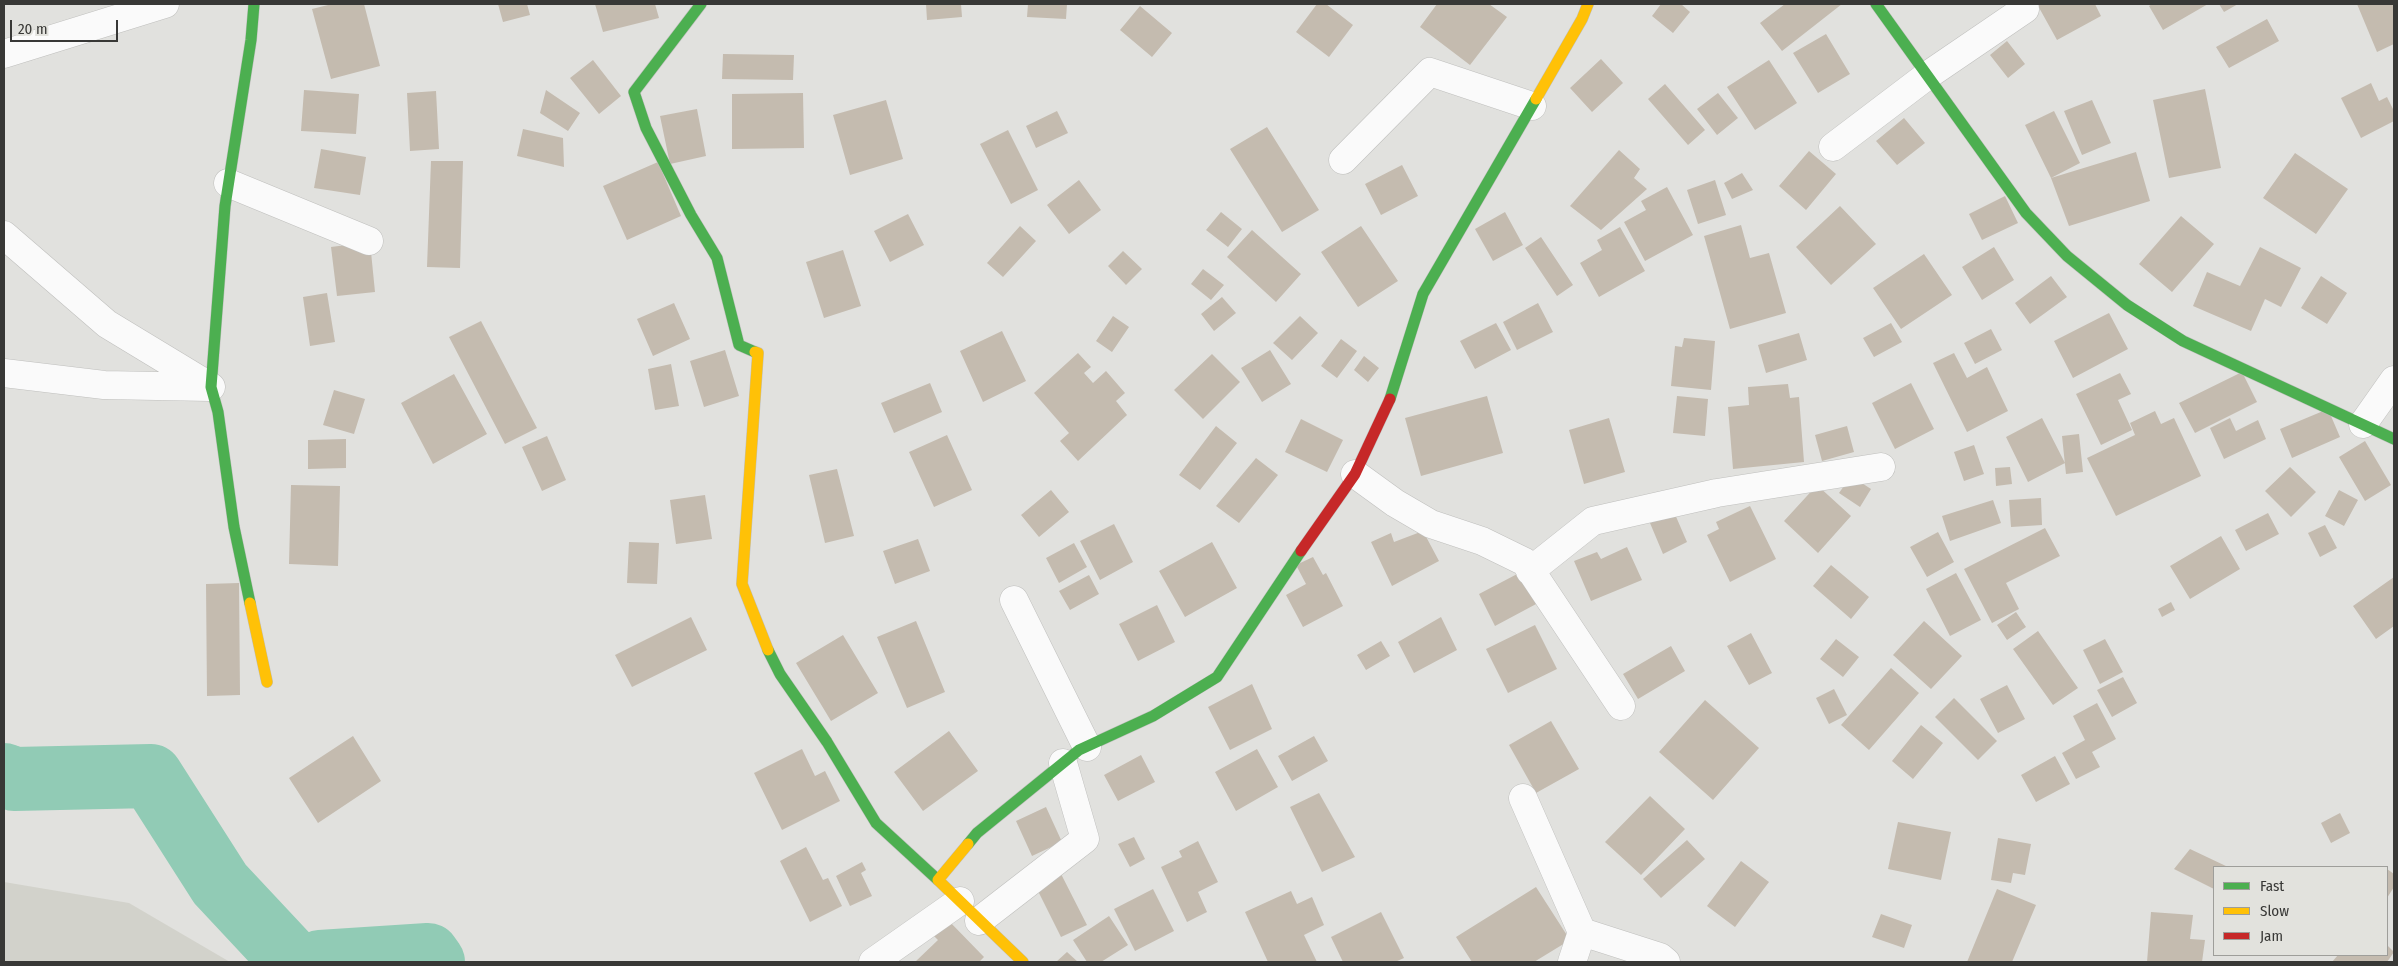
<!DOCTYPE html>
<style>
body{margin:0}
#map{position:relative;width:2398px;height:966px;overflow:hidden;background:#e1e1de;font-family:"Fira Sans Condensed",sans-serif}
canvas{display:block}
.frame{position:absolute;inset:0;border:5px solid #383836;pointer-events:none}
.legend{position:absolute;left:2213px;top:866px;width:175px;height:90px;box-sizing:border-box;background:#e2e2dd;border:1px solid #9e9e9a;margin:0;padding:6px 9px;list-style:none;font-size:15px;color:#383836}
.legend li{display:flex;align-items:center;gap:10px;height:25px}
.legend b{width:25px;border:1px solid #9e9e9a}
.scale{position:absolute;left:10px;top:20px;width:108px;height:22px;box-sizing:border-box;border:2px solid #383836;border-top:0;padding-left:6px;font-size:15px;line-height:18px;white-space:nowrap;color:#383836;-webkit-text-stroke:4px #e2e2dd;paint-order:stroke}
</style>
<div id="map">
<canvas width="2398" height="966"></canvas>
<div class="frame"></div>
<ul class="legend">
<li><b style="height:6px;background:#4caf50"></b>Fast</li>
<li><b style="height:6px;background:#ffc107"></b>Slow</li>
<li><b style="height:6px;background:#c62828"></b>Jam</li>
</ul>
<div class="scale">20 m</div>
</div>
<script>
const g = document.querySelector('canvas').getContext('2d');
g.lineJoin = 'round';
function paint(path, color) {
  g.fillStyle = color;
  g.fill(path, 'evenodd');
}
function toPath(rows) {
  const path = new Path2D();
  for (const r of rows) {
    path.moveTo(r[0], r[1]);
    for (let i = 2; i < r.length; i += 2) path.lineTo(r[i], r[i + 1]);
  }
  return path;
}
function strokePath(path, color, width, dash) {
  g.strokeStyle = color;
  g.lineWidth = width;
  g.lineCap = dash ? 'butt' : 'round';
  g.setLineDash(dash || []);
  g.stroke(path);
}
paint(toPath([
 [4,882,129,903,230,962,4,962]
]), '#d2d2cb');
strokePath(toPath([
 [4,775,14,779,151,776,220,884,293,962],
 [320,962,428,955,433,962]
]), '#91cbb5', 64);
paint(toPath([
 [332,4,364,4,380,66,331,79,312,9],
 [498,4,527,4,530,15,503,22],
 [595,4,655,4,659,18,603,32],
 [926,4,961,4,962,17,927,20],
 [1028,4,1067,4,1066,19,1027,17],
 [1317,4,1326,4,1353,25,1329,57,1296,32],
 [1437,4,1489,4,1507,17,1470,65,1420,27],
 [1661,4,1681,4,1690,12,1673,33,1652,16],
 [1785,4,1842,4,1782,51,1760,23],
 [2037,4,2095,4,2101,16,2057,40],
 [2152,4,2208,4,2163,30,2149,6],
 [2219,4,2238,4,2224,12],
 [2357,4,2394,4,2394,44,2377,52],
 [1140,6,1172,33,1152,57,1120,30],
 [2267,19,2279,41,2229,68,2216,47],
 [1826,34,1850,74,1818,93,1793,53],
 [2007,41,2025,64,2008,78,1990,55],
 [723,54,794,55,793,80,722,79],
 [1601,59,1623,83,1592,112,1570,88],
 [593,60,621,96,599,114,570,78],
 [1769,60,1797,103,1755,130,1727,87],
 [2371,83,2379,101,2387,97,2394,111,2394,121,2361,138,2341,98],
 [1665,84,1705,130,1688,145,1648,99],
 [2205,89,2221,168,2169,178,2153,100],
 [304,90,359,94,356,134,301,131],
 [546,90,580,113,568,131,540,113],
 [436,91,439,149,410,151,407,93],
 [803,93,804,148,732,149,732,94],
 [1718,93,1738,118,1717,135,1697,109],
 [886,100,903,159,850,175,833,115],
 [2092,100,2111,143,2082,155,2064,111],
 [697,109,706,156,670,164,660,116],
 [1057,111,1068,133,1036,148,1026,126],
 [2054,111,2080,163,2051,178,2136,152,2150,201,2069,226,2051,178,2025,125],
 [1904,118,1925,143,1897,165,1876,141],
 [1267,127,1319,210,1282,232,1230,149],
 [523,129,563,138,564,167,517,156],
 [1008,130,1038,190,1011,204,980,144],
 [321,149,366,157,360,195,314,188],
 [1619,150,1640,169,1634,178,1647,189,1601,230,1570,206],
 [1809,151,1836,174,1806,210,1779,186],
 [2295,153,2348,189,2316,234,2263,198],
 [431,161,463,161,460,268,427,267],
 [658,162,681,216,627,240,603,186],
 [1402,165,1418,196,1381,215,1365,184],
 [1742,173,1753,190,1732,199,1724,183],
 [1079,180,1101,210,1069,234,1047,205],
 [1715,180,1726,215,1698,224,1687,190],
 [1667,187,1693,235,1645,261,1624,222,1646,210,1641,201],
 [2005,196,2018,223,1982,240,1969,214],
 [1840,206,1876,244,1831,285,1796,247],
 [1221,212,1242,229,1228,247,1206,230],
 [1505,212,1523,245,1493,261,1475,229],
 [908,214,924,245,890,262,874,231],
 [2181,216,2214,244,2172,292,2139,264],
 [1741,225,1750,258,1769,253,1786,313,1730,329,1704,236],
 [1020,226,1036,241,1003,277,987,263],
 [1361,226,1398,281,1358,307,1321,252],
 [1620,227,1645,271,1599,297,1580,263,1602,250,1597,240],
 [1252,230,1301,274,1276,302,1227,257],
 [1541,237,1573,285,1557,296,1525,248],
 [370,242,375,292,337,296,331,247],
 [1994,247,2014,280,1982,300,1962,267],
 [2260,247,2301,268,2281,307,2265,299,2251,331,2193,306,2207,272,2240,286],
 [843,250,861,306,824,318,806,262],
 [1123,251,1142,269,1126,285,1108,266],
 [1924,254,1952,295,1901,329,1873,288],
 [1203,269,1224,285,1211,300,1191,284],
 [2051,276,2067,297,2030,324,2015,303],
 [2321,276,2347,293,2327,324,2301,308],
 [327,293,335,342,310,346,303,297],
 [1222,297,1236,313,1214,331,1201,314],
 [674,303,690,339,653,356,637,319],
 [1538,303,1553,332,1517,350,1503,322],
 [2109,313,2128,349,2073,378,2054,341],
 [1113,316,1129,327,1112,352,1096,341],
 [1300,316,1318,333,1292,360,1273,343],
 [481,321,537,428,505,444,449,337],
 [1496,323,1511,350,1475,369,1460,341],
 [1891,323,1902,342,1874,357,1863,338],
 [1991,329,2002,350,1975,364,1964,343],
 [1002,331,1026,381,983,402,960,351],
 [1799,333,1807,360,1766,373,1758,345],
 [1684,338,1715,341,1711,390,1671,386,1675,346,1682,347],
 [1341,339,1357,351,1337,378,1321,366],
 [725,350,739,396,704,407,690,361],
 [1270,350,1291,384,1262,402,1241,368],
 [1078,353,1091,367,1084,373,1093,383,1106,371,1125,393,1116,401,1127,415,1078,461,1060,441,1069,433,1034,393],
 [1954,353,1967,378,1987,367,2008,411,1967,432,1933,363],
 [1212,354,1240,382,1203,419,1174,390],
 [1364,356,1379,368,1368,382,1354,370],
 [671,364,679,406,655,410,648,369],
 [2242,372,2257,402,2195,433,2179,403],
 [2120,373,2131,394,2118,400,2132,430,2101,445,2076,394],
 [454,374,487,434,433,464,401,403],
 [930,383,942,412,894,433,881,403],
 [1911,383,1934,429,1895,449,1872,403],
 [1788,384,1790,398,1799,397,1804,462,1733,469,1728,407,1749,405,1748,387],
 [334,390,365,399,354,434,323,425],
 [1487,396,1503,453,1421,476,1405,418],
 [1677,396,1708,399,1705,436,1673,433],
 [2328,409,2340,437,2292,458,2280,429],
 [2155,411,2161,424,2174,418,2201,476,2116,516,2087,458,2135,435,2130,423],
 [1609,418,1625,472,1584,484,1569,430],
 [2042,418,2065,463,2028,482,2006,437],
 [2230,418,2236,431,2258,420,2266,439,2224,459,2210,428],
 [1301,419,1343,440,1327,472,1285,452],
 [1216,426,1237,443,1200,490,1179,475],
 [1847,426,1854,452,1822,461,1815,435],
 [2079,434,2083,472,2066,474,2062,436],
 [947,435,972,490,934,507,909,452],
 [547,436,566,480,542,491,522,447],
 [346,439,346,468,308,469,308,440],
 [2365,441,2391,485,2365,501,2339,457],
 [1974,445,1984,474,1964,481,1954,452],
 [1256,458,1278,475,1239,523,1216,506],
 [2010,467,2012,484,1996,486,1995,468],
 [2290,467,2316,492,2291,517,2265,491],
 [837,469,854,536,825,543,809,475],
 [1851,476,1871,489,1860,507,1839,493],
 [291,485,340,486,338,566,289,564],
 [1817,485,1851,516,1818,553,1784,521],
 [1051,490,1069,512,1039,537,1021,515],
 [2339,490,2358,500,2344,526,2325,516],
 [705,495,712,539,676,544,670,500],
 [2041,498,2042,525,2011,527,2009,500],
 [1993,500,2001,523,1950,541,1942,516],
 [1750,506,1776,559,1730,582,1707,535,1719,529,1716,522],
 [1674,512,1687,542,1663,554,1650,523],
 [2268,513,2279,534,2246,551,2235,530],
 [1114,524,1133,562,1100,580,1080,541],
 [2325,525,2337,548,2320,557,2308,533],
 [2045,528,2060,556,2006,583,2019,609,1992,623,1964,569],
 [1423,531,1439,561,1392,586,1371,542,1391,533,1394,542],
 [1938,532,1954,562,1927,577,1910,547],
 [2221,536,2240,569,2190,599,2170,566],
 [918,539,930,571,895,584,883,551],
 [629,542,659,543,657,584,627,583],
 [1212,542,1237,588,1185,617,1159,571],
 [1074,543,1087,567,1059,583,1046,558],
 [1627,547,1642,580,1591,601,1574,561,1597,552,1601,559],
 [1313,557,1323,575,1326,573,1343,606,1303,627,1286,595,1306,584,1296,565],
 [1831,565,1869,597,1851,619,1813,586],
 [1521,572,1538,603,1495,626,1479,594],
 [1956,573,1981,620,1950,636,1926,589],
 [1089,575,1099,594,1070,610,1059,591],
 [2394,577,2394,626,2376,639,2353,606],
 [239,583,240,695,207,696,206,584],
 [2171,602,2175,610,2162,617,2158,609],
 [1157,605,1175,642,1138,661,1119,624],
 [2016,612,2026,627,2007,640,1997,625],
 [691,617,707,650,632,687,615,655],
 [1441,617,1457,650,1414,673,1398,642],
 [916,621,945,692,907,708,877,637],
 [1924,621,1962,656,1931,689,1893,655],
 [1535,625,1557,669,1508,693,1486,649],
 [2038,631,2078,688,2053,705,2013,649],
 [1751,633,1772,673,1749,685,1727,646],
 [843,635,878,693,831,721,796,663],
 [1836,639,1859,657,1843,677,1820,659],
 [2105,639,2123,672,2100,684,2083,650],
 [1381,641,1390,656,1366,670,1357,655],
 [1671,646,1685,671,1638,699,1623,674],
 [1891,668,1919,693,1869,750,1841,725],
 [2123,677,2137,703,2112,717,2097,690],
 [1252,684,1272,729,1230,750,1208,707],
 [2007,685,2025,719,1998,733,1980,699],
 [1834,689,1847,715,1829,724,1816,698],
 [1954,698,1997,741,1978,760,1935,717],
 [1705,700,1759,748,1713,800,1659,752],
 [2097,703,2116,739,2092,752,2100,767,2076,779,2062,753,2085,740,2073,716],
 [1551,721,1579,769,1536,793,1509,745],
 [1921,725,1943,743,1913,779,1892,761],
 [949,731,978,771,923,811,894,772],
 [353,736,381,781,318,823,289,778],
 [1314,736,1328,761,1292,781,1278,756],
 [802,749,815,776,825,771,840,801,782,830,754,773],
 [1257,749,1278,787,1236,811,1215,772],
 [1141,755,1155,782,1118,801,1104,775],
 [2055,756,2070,784,2036,802,2021,775],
 [1319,793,1355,857,1322,872,1290,807],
 [1650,796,1685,829,1641,875,1605,842],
 [1046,807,1062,842,1032,856,1016,821],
 [2340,813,2350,833,2331,843,2321,823],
 [1898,822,1951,832,1941,880,1888,869],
 [1134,837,1145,859,1130,867,1118,844],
 [1998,838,2031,844,2025,875,2013,873,2011,883,1991,880],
 [1687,840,1705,859,1661,898,1643,879],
 [1198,841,1218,882,1198,892,1207,912,1187,922,1161,867,1182,857,1179,851],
 [806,847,823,880,828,878,842,906,810,922,780,861],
 [2190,849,2228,867,2214,867,2214,889,2174,869],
 [1741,861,1769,882,1735,927,1707,906],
 [862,862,866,870,861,873,872,896,850,906,836,876],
 [2387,869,2394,874,2394,887,2387,898],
 [1059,870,1087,925,1061,937,1034,883],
 [1536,887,1570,940,1534,962,1472,962,1456,937],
 [1153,889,1174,931,1135,951,1114,909],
 [1997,889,2036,905,2012,962,1967,962],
 [1291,891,1297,904,1312,897,1324,925,1304,935,1317,962,1268,962,1245,912],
 [1381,912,1404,958,1395,962,1343,962,1331,937],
 [2151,912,2193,915,2190,939,2205,940,2202,962,2147,962],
 [1881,914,1912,925,1904,948,1872,937],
 [1109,916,1128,945,1101,962,1087,962,1073,940],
 [948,920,984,957,979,962,915,962,938,940,933,935],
 [2387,945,2394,952,2387,962,2332,962,2338,955,2387,955],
 [1067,952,1078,962,1056,962]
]), '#c4bbaf');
const street = toPath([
 [4,54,165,4],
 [1833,147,1928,75,2025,9],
 [1343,160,1430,72,1532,106],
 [228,183,369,241],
 [4,235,107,324,211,387],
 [4,373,104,385,210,387],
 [2363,424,2394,380],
 [1355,474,1395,503,1431,524,1482,541,1525,562,1621,706],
 [1530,571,1593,521,1717,493,1881,467],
 [1014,600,1087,747],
 [1523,798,1582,932,1572,962],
 [979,921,1085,839,1063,763],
 [1582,932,1660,957,1666,962],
 [873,962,960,901]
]);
const fast = toPath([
 [701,4,634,92,646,128,691,215,717,258,739,345,755,352],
 [1876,4,2026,213,2067,256,2127,305,2183,341,2394,439],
 [1390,399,1423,294,1536,99],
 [250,603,234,527,218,412,211,387,225,206,251,40,254,4],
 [768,650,780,674,827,742,876,823,938,880],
 [968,844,977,833,1079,750,1153,716,1217,677,1301,551]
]);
const slow = toPath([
 [1536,99,1582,19,1588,4],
 [755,352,758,353,742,584,768,650],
 [250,603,267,682],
 [968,844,938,880,1023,962]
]);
const jam = toPath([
 [1301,551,1355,474,1390,399]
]);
strokePath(street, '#bfbfbd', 29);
strokePath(fast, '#bfbfbd', 12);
strokePath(slow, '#bfbfbd', 12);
strokePath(jam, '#bfbfbd', 12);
strokePath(street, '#fafafa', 28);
strokePath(fast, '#4caf50', 11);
strokePath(slow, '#ffc107', 11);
strokePath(jam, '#c62828', 11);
</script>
